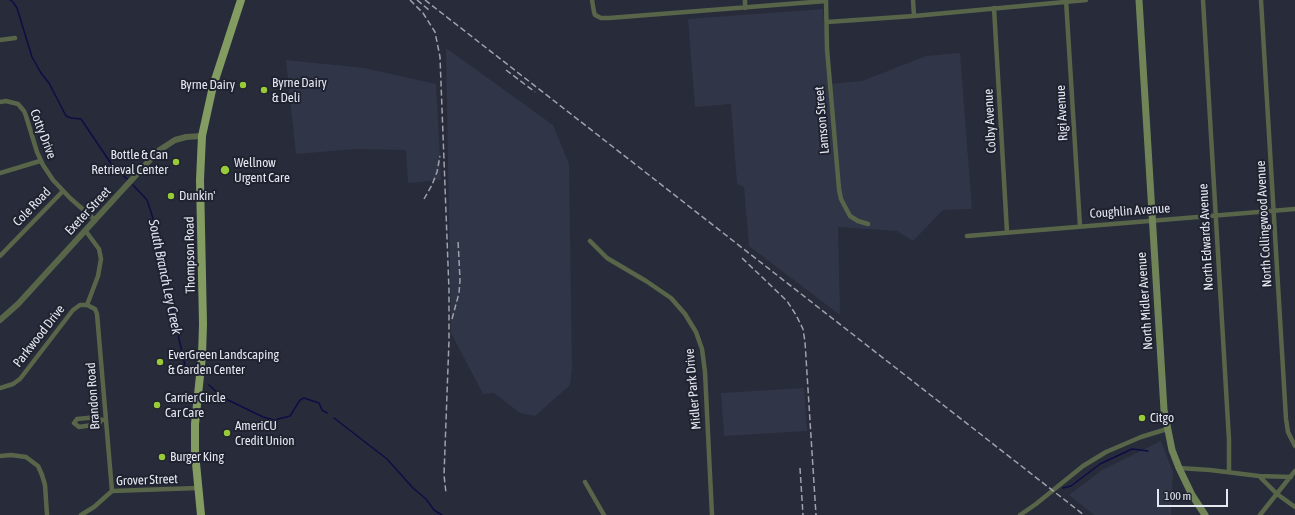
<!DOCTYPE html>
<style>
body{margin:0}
#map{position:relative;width:1295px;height:515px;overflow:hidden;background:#282b39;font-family:"Asap Condensed",sans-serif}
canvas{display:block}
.scale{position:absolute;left:1157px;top:489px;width:71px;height:18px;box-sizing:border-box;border:2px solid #e5e7f1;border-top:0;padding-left:5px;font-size:12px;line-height:14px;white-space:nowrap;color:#e5e7f1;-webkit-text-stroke:3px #1f222f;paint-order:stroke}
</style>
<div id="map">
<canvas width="1295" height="515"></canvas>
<div class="scale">100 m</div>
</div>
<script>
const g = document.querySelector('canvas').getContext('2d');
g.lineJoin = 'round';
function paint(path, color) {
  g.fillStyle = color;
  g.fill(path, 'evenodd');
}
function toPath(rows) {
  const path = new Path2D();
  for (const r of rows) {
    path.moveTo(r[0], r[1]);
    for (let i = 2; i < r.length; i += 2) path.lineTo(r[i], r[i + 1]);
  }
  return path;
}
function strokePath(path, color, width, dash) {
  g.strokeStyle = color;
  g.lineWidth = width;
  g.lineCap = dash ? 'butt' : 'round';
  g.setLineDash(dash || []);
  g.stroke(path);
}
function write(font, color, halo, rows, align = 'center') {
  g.font = font + ' "Asap Condensed",sans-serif';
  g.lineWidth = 4;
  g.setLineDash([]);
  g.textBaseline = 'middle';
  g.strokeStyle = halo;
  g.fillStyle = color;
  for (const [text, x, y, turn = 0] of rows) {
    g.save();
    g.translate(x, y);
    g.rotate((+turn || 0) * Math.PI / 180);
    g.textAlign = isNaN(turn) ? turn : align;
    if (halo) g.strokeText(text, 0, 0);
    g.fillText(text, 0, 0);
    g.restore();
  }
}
paint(toPath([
 [823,9,829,84,862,81,926,56,960,53,972,209,943,210,913,241,897,231,838,227,840,315,749,246,744,187,737,184,731,104,695,107,688,19],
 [446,48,553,125,569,164,572,367,570,385,535,416,520,413,494,393,483,394,451,333],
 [286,60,364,68,436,84,441,180,408,183,406,150,356,149,296,154],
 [804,388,807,431,724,436,721,393],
 [1161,441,1173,472,1171,515,1094,515,1069,495,1102,470]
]), '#303548');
strokePath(toPath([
 [10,0,13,2,17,8,32,57,41,73,49,83,66,116,71,118,81,119,112,165,127,179],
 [133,185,147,200,151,212,157,233,159,247,185,366,190,372],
 [209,385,220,395,228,400,263,417,274,420,290,416,300,400,304,398,319,403,322,410,327,413],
 [334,418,387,459,413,488,426,499,434,510,442,515],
 [1063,488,1071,486,1100,464,1132,449,1148,451]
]), '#0e0d46', 1.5);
strokePath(toPath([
 [592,0,594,12,595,15,601,18,609,18,826,1],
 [745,0,745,8],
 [826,0,827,49,839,189,841,199,850,216,858,221,868,224],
 [913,0,914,16],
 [1066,0,1080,226],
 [1203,0,1229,440,1229,472],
 [1261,0,1286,419,1288,432,1295,446],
 [994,8,1007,232],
 [827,22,914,16,1086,0],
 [0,40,15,38],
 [0,102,6,101,18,104,24,111,26,116,37,152,43,165,53,180,70,198,95,220],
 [0,173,40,161],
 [967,236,1295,209],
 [590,241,607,258,646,281,671,298,685,314,696,332,702,349,705,372,712,515],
 [0,256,63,191],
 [87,305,95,309,97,314,112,491],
 [0,388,13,384,20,379,73,310,80,305,87,305,98,276,101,259,99,249,85,230],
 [101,420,98,417,77,419,74,423,79,427,99,424,101,420,106,420],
 [0,456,11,455,26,457,38,466,42,475,45,485,47,515],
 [1179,468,1210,470,1259,476,1277,494,1295,507],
 [1259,476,1291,477],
 [585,482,604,515],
 [81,515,94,507,112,491,198,488],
 [1020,515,1036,504,1083,466,1106,452,1141,437,1167,429],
 [1260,515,1295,471]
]), '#586549', 4.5);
strokePath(toPath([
 [0,320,18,304,158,151,175,140,186,137,202,136]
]), '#586549', 6);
strokePath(toPath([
 [1139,0,1164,410,1172,450,1179,468,1192,495,1205,515]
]), '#718457', 7);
strokePath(toPath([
 [201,515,195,453,195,424,202,356,203,324,200,180,202,136,213,86,241,0]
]), '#839c62', 8);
strokePath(toPath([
 [410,0,423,13,435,32,440,57,449,290,449,340,444,475,446,493],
 [417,0,429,10],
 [425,0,1084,515],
 [506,70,535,92],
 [424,199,432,185,437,172,440,156],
 [742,258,787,301,796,315,803,329,805,342,816,515],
 [452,319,459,293,460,280,458,240],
 [800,468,803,515]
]), '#9fa1ac', 1.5, [6, 3]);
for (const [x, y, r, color] of [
 [243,85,4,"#97cb38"],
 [264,90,4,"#97cb38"],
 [176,162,4,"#97cb38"],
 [225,170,5,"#97cb38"],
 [171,196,4,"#97cb38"],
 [160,362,4,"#97cb38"],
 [157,405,4,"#97cb38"],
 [1142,418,4,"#97cb38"],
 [227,433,4,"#97cb38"],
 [162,457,4,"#97cb38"]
]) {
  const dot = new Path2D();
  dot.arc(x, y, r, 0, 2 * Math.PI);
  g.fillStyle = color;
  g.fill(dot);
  strokePath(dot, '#1f222f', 1.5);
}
write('13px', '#e5e7f1', '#1f222f', [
 ["Byrne Dairy",272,83],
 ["& Deli",272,98],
 ["Byrne Dairy",235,85,"right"],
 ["Bottle & Can",168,155,"right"],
 ["Retrieval Center",168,170,"right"],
 ["Wellnow",234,163],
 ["Urgent Care",234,178],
 ["Dunkin'",179,196],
 ["EverGreen Landscaping",168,355],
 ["& Garden Center",168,370],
 ["Carrier Circle",165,398],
 ["Car Care",165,413],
 ["Citgo",1150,418],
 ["AmeriCU",235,426],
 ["Credit Union",235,441],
 ["Burger King",170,457]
], 'left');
write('13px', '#e5e7f1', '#1f222f', [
 ["Rigi Avenue",1062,113,-93],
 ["Lamson Street",822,120,-95],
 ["Colby Avenue",990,121,-93],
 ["Cotty Drive",43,134,69],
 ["Cole Road",32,207,-46],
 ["Exeter Street",88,211,-47],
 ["Coughlin Avenue",1130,211,-4],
 ["North Collingwood Avenue",1264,224,-93],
 ["North Edwards Avenue",1206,237,-93],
 ["Thompson Road",190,255,-91],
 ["North Midler Avenue",1145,301,-94],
 ["Parkwood Drive",39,336,-52],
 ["Midler Park Drive",693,389,-95],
 ["Brandon Road",93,396,-94],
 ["Grover Street",147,480,-2]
]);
write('italic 14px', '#dbe0f3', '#1f222f', [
 ["South Branch Ley Creek",165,277,78]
]);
</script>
